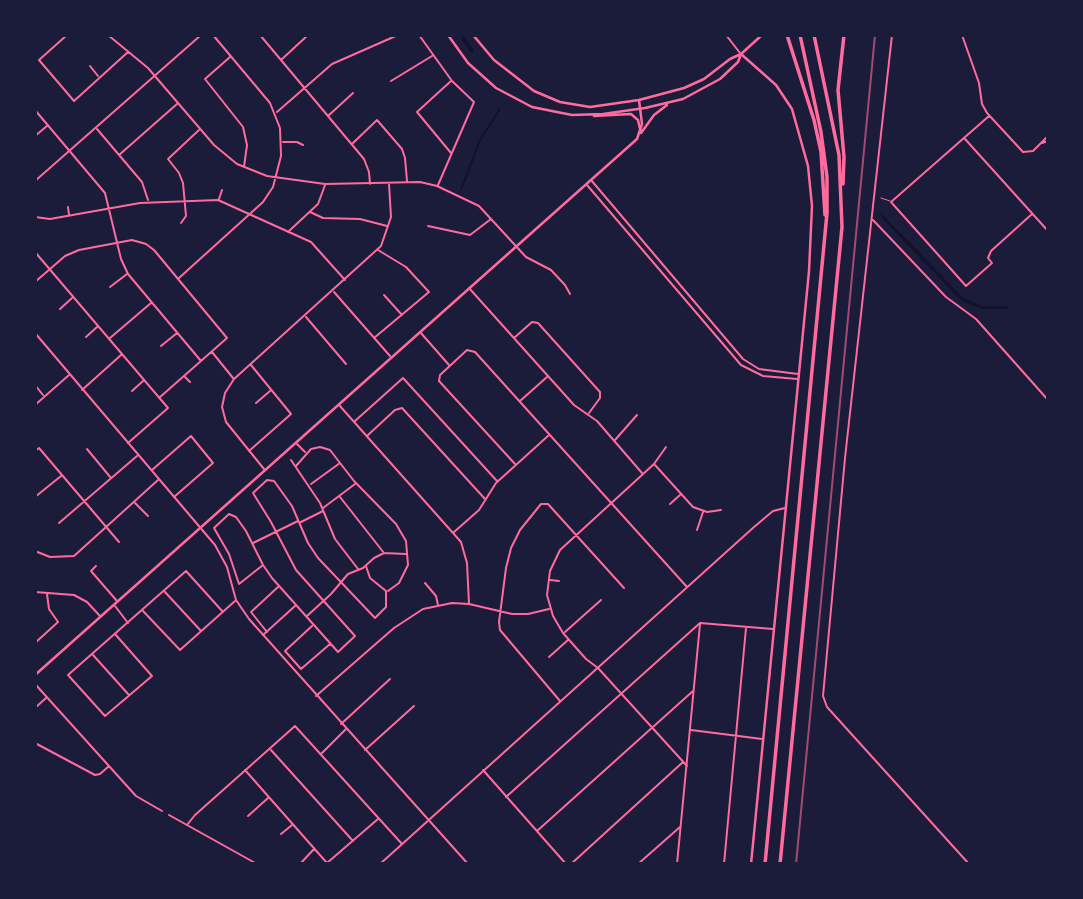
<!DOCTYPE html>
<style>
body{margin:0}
#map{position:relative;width:1083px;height:899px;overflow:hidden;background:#1b1b3a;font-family:Barlow,sans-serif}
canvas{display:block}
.frame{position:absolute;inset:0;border:37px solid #1b1b3a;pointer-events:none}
</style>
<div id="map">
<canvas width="1083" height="899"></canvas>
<div class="frame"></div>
</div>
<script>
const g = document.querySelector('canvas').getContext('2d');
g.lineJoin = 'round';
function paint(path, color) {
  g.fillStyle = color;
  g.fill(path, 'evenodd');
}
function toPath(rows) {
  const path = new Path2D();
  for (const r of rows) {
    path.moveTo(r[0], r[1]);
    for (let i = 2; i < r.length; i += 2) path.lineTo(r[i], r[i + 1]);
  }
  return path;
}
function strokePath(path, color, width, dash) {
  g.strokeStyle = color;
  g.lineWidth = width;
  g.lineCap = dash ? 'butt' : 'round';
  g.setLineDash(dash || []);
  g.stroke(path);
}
paint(toPath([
 [880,212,962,297,981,306,1009,306,1006,309,982,309,962,301,882,218]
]), '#12122b');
strokePath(toPath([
 [461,190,480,140,500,109]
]), '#12122b', 2);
strokePath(toPath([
 [461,35,472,51]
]), '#12122b', 3.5);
strokePath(toPath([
 [881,198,890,201]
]), '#ff6b9d', 1);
strokePath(toPath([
 [67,35,39,60,74,101,128,52],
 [108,35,148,68,214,145,237,164,267,176,325,184,420,182,437,186,479,206,526,257,551,270,565,285,570,294],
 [260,35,364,159,369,172,370,184],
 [419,35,452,81,474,102,438,185],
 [892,35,845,458,823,696,827,707,969,864],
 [962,35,979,83,982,104,987,113,1023,152,1033,151,1048,136],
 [230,57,205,79,243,127,247,145,244,167],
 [281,60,308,35],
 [90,66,98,76],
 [391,81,432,56],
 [451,81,417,112,451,153],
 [35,110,105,193,121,259,128,274,201,361],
 [277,112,332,64,398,35],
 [328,116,353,93],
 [989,116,891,202,966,286,992,263,988,258,991,251,1032,214],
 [97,129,142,182,148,200],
 [35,136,47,126],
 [965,139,1048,231],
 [283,142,297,142,303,145],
 [1042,143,1048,141],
 [352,144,377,120,402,149,405,158,407,181],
 [119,155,177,104],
 [219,199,222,190],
 [68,207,69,215],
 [310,212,323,218,360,219,387,226],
 [35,217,50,219,140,203,218,200,311,242,345,280],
 [873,220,946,297,976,319,1048,400],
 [181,223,186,216,183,183,179,173,168,159,199,130],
 [428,226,470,235,491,219],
 [288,232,318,204,325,185],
 [35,252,168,408,128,443],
 [179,278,263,202,273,187,281,156,280,128,270,103,213,35],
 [35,282,65,256,79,250,132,240,146,244,154,250,227,338,159,398],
 [110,287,127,274],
 [469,288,574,405,597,421,642,473],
 [334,292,390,356],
 [384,295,402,315],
 [60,309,72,298],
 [306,317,346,364],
 [420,332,449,365],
 [86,337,97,327],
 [110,338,151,303],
 [374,338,429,292,406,267,378,250],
 [514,338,532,322,538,323,600,392,600,398,589,413],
 [161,346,177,333],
 [212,352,233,378],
 [185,377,190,382],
 [35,385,43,395],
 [82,390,121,355],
 [132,391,143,381],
 [520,401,547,377],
 [256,403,270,391],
 [35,405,69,375],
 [339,405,461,542,467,563,469,604],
 [355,421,403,378,497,481],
 [368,435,395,410,402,408,485,499],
 [615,440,637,415],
 [297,444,305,452],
 [666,447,654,464,560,550,550,571,547,595,553,616,563,633,586,659,598,668,687,766],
 [87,449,111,478],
 [35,451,39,448,119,542],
 [249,451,291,414,251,365],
 [291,460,320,503,335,539,358,569],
 [515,464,439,381,440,375,467,350,475,352,687,587],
 [655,465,693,507,707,512,721,510],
 [296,466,311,449,320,447,330,450,354,481,396,524,406,541,408,565,399,583,388,591],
 [264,469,226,422,222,407,225,393,234,379,381,246,391,217,389,184],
 [152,470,191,436,213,463,174,497],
 [311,484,340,463],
 [35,497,61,476],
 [340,497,384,553],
 [135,503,148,516],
 [670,504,680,495],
 [323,508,355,484],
 [301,522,323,511],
 [59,523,137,456],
 [697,530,703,512],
 [454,532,479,510,496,483,549,435],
 [253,543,298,521],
 [35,551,50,557,74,556,158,480],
 [263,565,239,584,229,554,214,528,229,514,236,517,246,531,263,565,272,578,338,652,355,636,296,570,271,522,253,493,267,480,274,481,292,506,308,543,318,558,375,618,386,607,386,591,370,578,366,566],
 [96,566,91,571,117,601],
 [550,580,559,581],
 [425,583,436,596,438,605],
 [35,592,74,595,87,602,100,616],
 [165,592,201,631],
 [115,606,128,623],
 [143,611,180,650,235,601],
 [307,616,331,594,348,574,363,568,374,558,384,553,406,554],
 [312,626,285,651,301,669,330,644],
 [267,632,251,612,278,587],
 [565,632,601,600],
 [115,634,152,676,105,716,68,675,186,571,223,612],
 [263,635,295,606],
 [35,643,58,622,49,609,47,594],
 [93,655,129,695],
 [549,657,568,640],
 [35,684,136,796,162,811],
 [316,696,394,628,423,609,452,603,469,604,512,614,528,614,549,609],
 [560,701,500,630,499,622,506,568,511,548,520,530,541,504,548,504,624,588],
 [35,708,46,698],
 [341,724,390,679],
 [691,730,762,739],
 [35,743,95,775,100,774,109,766],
 [271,750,353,841],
 [365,750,414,706],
 [322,753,346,729],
 [245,770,327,863,378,819],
 [483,770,566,864],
 [506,797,700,623,773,629],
 [169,815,257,864],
 [248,816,268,798],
 [187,825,195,815,295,726,402,844],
 [537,831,693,691],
 [281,834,292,825],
 [300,864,314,849],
 [571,864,683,762],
 [638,864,680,827],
 [677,864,700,624],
 [724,864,746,628]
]), '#ff6b9d', 2);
strokePath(toPath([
 [726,35,740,53],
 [591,180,743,359,759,369,798,374],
 [35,181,201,35],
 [587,185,741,365,763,376,797,379],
 [35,333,215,545,227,567,236,600,249,619,468,864],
 [380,864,754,527,773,511,785,508]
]), '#ff6b9d', 2);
strokePath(toPath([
 [741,54,776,85,792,109,808,166,812,206,809,271,751,864],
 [35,675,637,139,642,124,639,100]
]), '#ff6b9d', 2.5);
strokePath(toPath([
 [448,35,468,63,496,88,532,107,572,115,603,114,645,108,683,99,720,79,738,62,741,54],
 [473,35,494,60,534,91,560,102,590,107,639,100,684,88,704,79,730,59,741,54,762,35],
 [594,116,631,114,638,120,641,133],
 [641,133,654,115,667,105]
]), '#ff6b9d', 2.5);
strokePath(toPath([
 [787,35,814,120,821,152,825,215],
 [843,184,844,157,838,90,844,35],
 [765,864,827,213,827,177,821,132,800,35],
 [780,864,842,227,839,155,814,35]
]), '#ff6b9d', 3.5);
strokePath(toPath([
 [796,864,875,35]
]), '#a44b75', 2);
</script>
